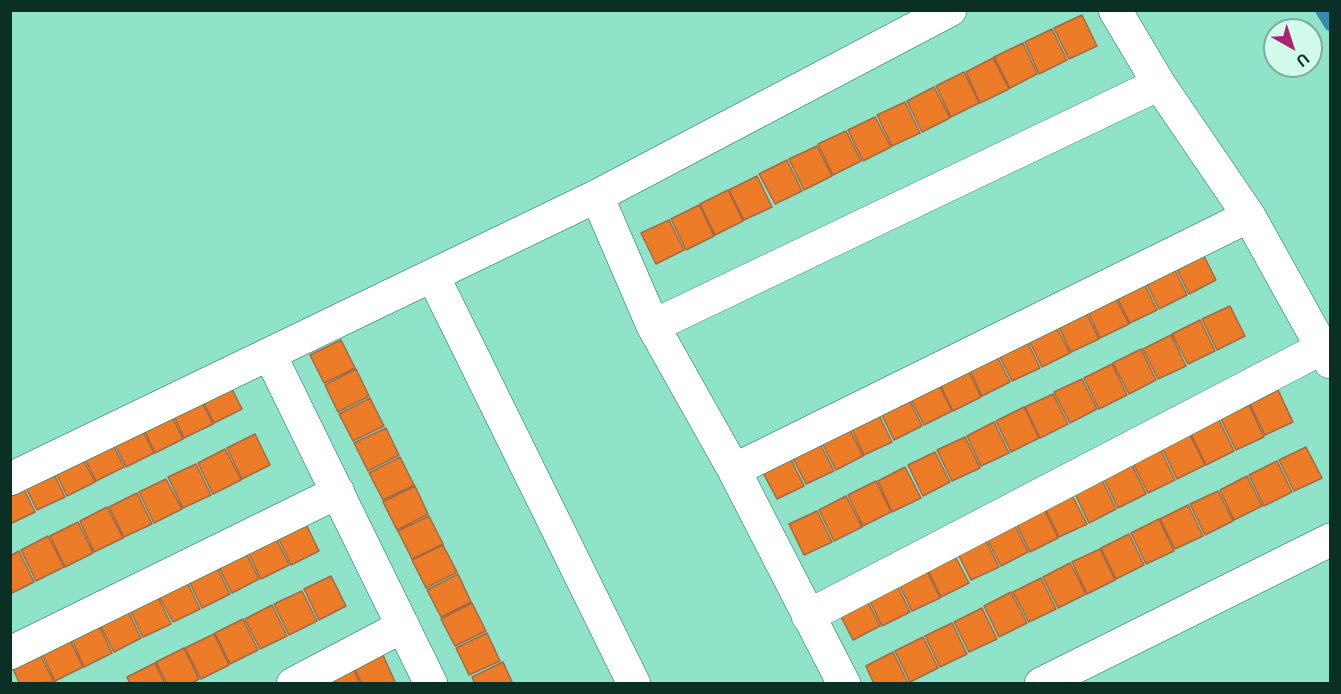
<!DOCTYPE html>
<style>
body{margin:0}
#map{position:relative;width:1341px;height:694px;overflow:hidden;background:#8ee3c8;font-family:Ubuntu,sans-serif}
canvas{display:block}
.frame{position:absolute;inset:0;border:12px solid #0a3026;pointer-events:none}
.north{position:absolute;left:1263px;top:18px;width:60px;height:60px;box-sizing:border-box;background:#d2fbec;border:2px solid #82aa9d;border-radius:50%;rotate:141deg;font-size:16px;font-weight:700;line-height:24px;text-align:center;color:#0a3026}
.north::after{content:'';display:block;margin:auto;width:21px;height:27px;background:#a9236d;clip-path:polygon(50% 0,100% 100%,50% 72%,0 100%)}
</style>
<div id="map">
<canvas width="1341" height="694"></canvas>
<div class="frame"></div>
<div class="north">U</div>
</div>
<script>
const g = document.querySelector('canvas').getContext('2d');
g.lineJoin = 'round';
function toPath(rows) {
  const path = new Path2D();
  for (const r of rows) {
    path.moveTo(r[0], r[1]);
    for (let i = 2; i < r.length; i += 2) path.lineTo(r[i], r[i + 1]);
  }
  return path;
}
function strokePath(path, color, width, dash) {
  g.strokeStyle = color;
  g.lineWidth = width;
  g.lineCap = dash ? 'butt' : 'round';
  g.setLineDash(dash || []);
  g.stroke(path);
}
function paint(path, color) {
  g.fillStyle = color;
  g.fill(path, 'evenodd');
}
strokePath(toPath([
 [1321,10,1330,25]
]), '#378ab1', 12);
const building = toPath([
 [1082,15,1097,46,1069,59,1054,28,1082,15],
 [1052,29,1067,60,1039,74,1025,42,1052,29],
 [1023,43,1037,74,1010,88,994,57,1023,43],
 [993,58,1009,89,980,103,966,72,993,58],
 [964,72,979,103,951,117,936,86,964,72],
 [934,87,950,118,922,132,907,101,934,87],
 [905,102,920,133,892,146,877,115,905,102],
 [875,117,891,147,863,161,848,130,875,117],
 [846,131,861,161,833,175,818,144,846,131],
 [817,146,832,176,804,190,789,159,817,146],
 [787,160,802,191,775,204,759,174,787,160],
 [757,176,772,207,744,220,729,190,757,176],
 [728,190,743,221,715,235,700,204,728,190],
 [699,205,714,236,686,250,671,219,699,205],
 [669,220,684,250,656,264,641,233,669,220],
 [1201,250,1216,280,1189,294,1174,263,1201,250],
 [1172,264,1187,295,1159,309,1144,278,1172,264],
 [1142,279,1157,310,1130,323,1115,293,1142,279],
 [1113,293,1129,324,1100,338,1086,307,1113,293],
 [1230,306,1245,336,1217,350,1202,319,1230,306],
 [1084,308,1099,339,1071,352,1056,321,1084,308],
 [1200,320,1215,351,1188,364,1172,334,1200,320],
 [1054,323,1070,353,1042,367,1027,336,1054,323],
 [1171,335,1186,366,1158,379,1143,349,1171,335],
 [1025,337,1040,368,1012,381,997,351,1025,337],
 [341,340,355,368,324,383,310,355,341,340],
 [1141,349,1156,380,1129,394,1113,363,1141,349],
 [995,352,1010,382,982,396,968,366,995,352],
 [1112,364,1127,395,1099,409,1084,378,1112,364],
 [966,366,981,397,953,411,938,380,966,366],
 [356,369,369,396,338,412,325,385,356,369],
 [227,379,242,409,214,423,199,393,227,379],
 [1082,379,1097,409,1070,423,1054,392,1082,379],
 [937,381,952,411,924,425,909,395,937,381],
 [1278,390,1293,422,1265,435,1250,404,1278,390],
 [197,393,213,424,184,438,170,407,197,393],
 [1053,394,1068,424,1040,438,1025,407,1053,394],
 [907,395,922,426,894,440,879,409,907,395],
 [370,398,384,426,353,441,339,414,370,398],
 [1249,405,1264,437,1236,450,1221,419,1249,405],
 [1024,407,1039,438,1011,452,996,421,1024,407],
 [168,408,183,439,155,453,140,421,168,408],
 [877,411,892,442,864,455,850,425,877,411],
 [1219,420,1234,451,1206,465,1191,434,1219,420],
 [138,422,154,453,126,467,111,436,138,422],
 [994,422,1009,453,981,466,967,436,994,422],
 [848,426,863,456,836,470,820,439,848,426],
 [386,428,399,455,368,471,354,443,386,428],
 [255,434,270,465,242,479,227,448,255,434],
 [1190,435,1205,465,1177,479,1162,448,1190,435],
 [109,437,124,467,96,481,81,451,109,437],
 [965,437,980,468,952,481,937,450,965,437],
 [818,440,834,471,806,484,791,454,818,440],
 [1306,447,1322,478,1294,491,1279,460,1306,447],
 [225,449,241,480,213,494,198,463,225,449],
 [1160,449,1175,480,1148,493,1133,463,1160,449],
 [79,452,95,482,67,496,52,465,79,452],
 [935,452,950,482,923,496,908,465,935,452],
 [789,455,804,486,777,499,761,469,789,455],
 [400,457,414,485,383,500,369,473,400,457],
 [1277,461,1292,492,1264,506,1249,475,1277,461],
 [1131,463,1146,494,1118,508,1103,477,1131,463],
 [196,464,211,495,183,508,168,477,196,464],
 [50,466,65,497,37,510,22,480,50,466],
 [905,467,921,498,892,512,878,481,905,467],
 [1247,476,1262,506,1234,520,1220,490,1247,476],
 [1101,478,1116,509,1089,523,1074,492,1101,478],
 [166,479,182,509,154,523,139,492,166,479],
 [20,481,35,512,10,524,10,486,20,481],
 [876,481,891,512,863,526,848,495,876,481],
 [415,486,428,514,397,530,383,502,415,486],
 [1218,491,1233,521,1205,535,1190,504,1218,491],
 [137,493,152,524,124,537,109,507,137,493],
 [1071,493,1087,524,1059,537,1044,506,1071,493],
 [846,496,862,527,834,541,819,510,846,496],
 [1188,505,1203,536,1175,549,1160,519,1188,505],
 [107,507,123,538,94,552,80,521,107,507],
 [1043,507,1058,538,1030,552,1015,521,1043,507],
 [817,511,832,542,804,555,789,524,817,511],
 [429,516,443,544,412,559,398,531,429,516],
 [1159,519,1174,551,1146,564,1131,533,1159,519],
 [304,520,319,551,291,565,276,533,304,520],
 [78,522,93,553,65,567,50,536,78,522],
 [1013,522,1028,552,1001,566,985,535,1013,522],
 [274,534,289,565,261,579,246,548,274,534],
 [1129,534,1144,565,1116,579,1101,548,1129,534],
 [48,536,64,567,36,581,21,550,48,536],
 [984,537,999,567,971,580,956,550,984,537],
 [443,545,457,572,426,588,412,560,443,545],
 [244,549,259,579,232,593,216,562,244,549],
 [1100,549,1115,580,1087,594,1072,562,1100,549],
 [19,551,34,582,10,594,10,556,19,551],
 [953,552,969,583,941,597,926,566,953,552],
 [1070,563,1086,594,1058,608,1043,577,1070,563],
 [215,564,230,594,202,608,187,577,215,564],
 [925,567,940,598,912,611,897,580,925,567],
 [458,574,471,602,441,617,427,590,458,574],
 [331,576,346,606,319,620,304,589,331,576],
 [185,578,200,609,173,622,157,592,185,578],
 [1041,578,1056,609,1029,622,1013,592,1041,578],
 [895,581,910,612,882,626,867,595,895,581],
 [302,591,317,621,289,635,274,604,302,591],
 [1011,592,1027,623,999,637,984,606,1011,592],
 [156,593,171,624,143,637,128,606,156,593],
 [865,596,880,626,853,640,837,609,865,596],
 [472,603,486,631,455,646,441,619,472,603],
 [272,605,287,636,260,649,245,619,272,605],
 [126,607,141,638,114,652,98,621,126,607],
 [982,608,997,639,969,652,954,622,982,608],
 [243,619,258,650,230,664,215,633,243,619],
 [97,622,112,653,84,667,70,635,97,622],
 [952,623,967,654,940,667,925,636,952,623],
 [487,633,500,661,469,675,456,648,487,633],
 [214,634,229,665,201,679,185,648,214,634],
 [68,636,83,667,55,681,40,650,68,636],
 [923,637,938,668,910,682,895,651,923,637],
 [184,648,199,679,190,684,167,684,156,662,184,648],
 [38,651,54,682,20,684,11,665,38,651],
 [893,652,908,683,874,684,866,666,893,652],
 [382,653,396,684,362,684,354,668,382,653],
 [503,662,513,684,475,684,472,677,503,662],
 [155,663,165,684,130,684,127,677,155,663],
 [353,668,360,684,326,684,353,668]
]);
paint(building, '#ec7c27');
strokePath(building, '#a46944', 1.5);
const street = toPath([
 [1115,10,1159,84,1249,216,1330,362],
 [597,196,653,326,734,470,844,684],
 [433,276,634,684],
 [653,326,1159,84],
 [270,355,431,684],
 [734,470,1249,216],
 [10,479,597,196,950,10],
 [808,616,1322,348],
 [10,653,338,492],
 [293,684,403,626],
 [1041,684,1330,540]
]);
strokePath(street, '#10735c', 34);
strokePath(street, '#fff', 33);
</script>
